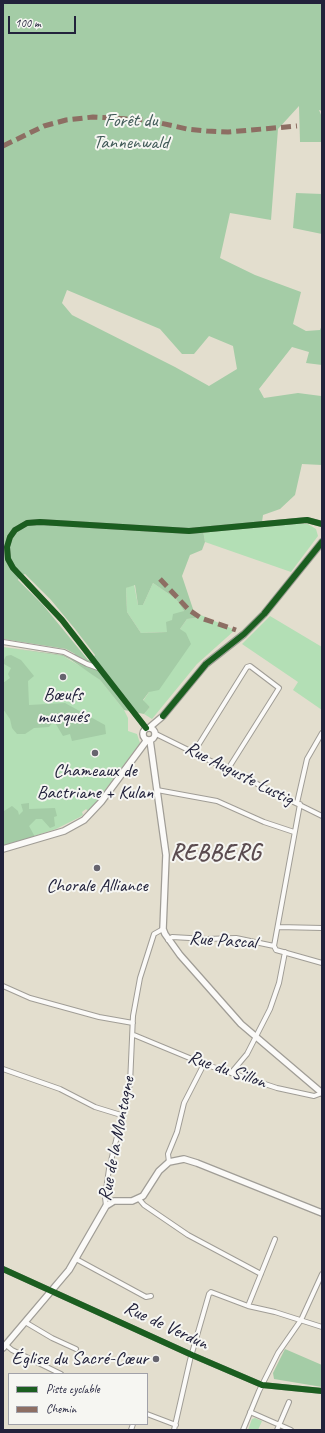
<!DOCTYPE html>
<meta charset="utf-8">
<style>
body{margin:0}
#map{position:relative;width:325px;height:1433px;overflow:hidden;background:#e3dece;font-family:Caveat,sans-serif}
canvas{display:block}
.frame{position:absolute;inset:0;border:4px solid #22223b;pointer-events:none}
.legend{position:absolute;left:8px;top:1373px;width:140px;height:52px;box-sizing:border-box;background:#f6f6f2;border:1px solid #a1a1a9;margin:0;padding:5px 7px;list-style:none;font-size:12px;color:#22223b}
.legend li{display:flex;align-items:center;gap:8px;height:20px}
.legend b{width:20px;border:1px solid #a1a1a9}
.scale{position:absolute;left:8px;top:16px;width:68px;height:18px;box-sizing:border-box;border:2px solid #22223b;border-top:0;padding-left:5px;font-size:12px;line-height:14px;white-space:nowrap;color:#22223b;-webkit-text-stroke:3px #f6f6f2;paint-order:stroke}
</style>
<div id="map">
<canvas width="325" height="1433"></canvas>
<div class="frame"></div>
<ul class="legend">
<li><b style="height:5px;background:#1b5e20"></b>Piste cyclable</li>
<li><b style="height:5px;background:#8d6e63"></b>Chemin</li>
</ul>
<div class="scale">100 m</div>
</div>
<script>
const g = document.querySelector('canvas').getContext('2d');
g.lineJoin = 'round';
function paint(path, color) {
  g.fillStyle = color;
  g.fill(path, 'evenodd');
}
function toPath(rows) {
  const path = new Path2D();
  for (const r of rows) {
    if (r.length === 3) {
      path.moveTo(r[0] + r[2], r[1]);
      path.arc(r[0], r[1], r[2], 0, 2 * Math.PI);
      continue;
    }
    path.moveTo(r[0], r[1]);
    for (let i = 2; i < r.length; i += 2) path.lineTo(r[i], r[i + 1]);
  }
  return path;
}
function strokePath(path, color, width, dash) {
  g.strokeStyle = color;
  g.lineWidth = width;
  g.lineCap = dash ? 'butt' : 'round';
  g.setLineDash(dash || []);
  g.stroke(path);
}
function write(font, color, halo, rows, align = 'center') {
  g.font = font + ' Caveat,sans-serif';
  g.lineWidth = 4;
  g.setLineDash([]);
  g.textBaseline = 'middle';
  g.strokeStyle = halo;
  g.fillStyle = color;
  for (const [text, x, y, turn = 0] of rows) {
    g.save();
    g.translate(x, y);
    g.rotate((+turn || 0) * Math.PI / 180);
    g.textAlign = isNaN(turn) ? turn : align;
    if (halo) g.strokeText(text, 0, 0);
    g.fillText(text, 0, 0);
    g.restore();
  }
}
paint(toPath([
 [262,522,308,524,316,529,318,536,291,572,205,542,203,530],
 [153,583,176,599,184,611,172,620,167,632,141,633,127,612,126,588,134,584,138,605,143,605],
 [194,612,235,630,197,664,152,719,144,714,150,707,143,701,149,692,180,629,187,619,196,618],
 [270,616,322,647,322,710,293,690,298,682,242,644],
 [3,647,63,656,93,674,100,680,124,710,128,718,128,731,137,734,140,743,93,806,88,811,86,809,82,812,83,815,80,817,56,829,3,846],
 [255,1418,262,1421,258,1430,248,1430,252,1419]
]), '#b3dfb5');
paint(toPath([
 [3,3,322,3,322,111,319,110,322,117,322,142,300,142,299,106,278,129,271,220,230,213,220,258,255,275,301,292,293,324,306,331,320,330,322,325,322,365,306,363,309,352,292,347,259,389,264,398,298,393,321,396,322,465,302,464,295,495,280,509,263,515,262,522,203,530,205,542,202,550,190,555,182,576,196,618,187,619,180,629,186,633,191,644,159,690,149,692,143,700,150,707,144,714,124,710,100,680,71,660,63,656,3,647,63,655,71,659,75,654,66,649,3,639],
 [67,290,160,329,182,354,194,354,209,336,233,346,237,369,209,386,175,367,72,315,62,303],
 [25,574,51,600,75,629,95,655,92,660,88,660,43,605,18,580,20,576],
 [153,583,176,599,184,611,173,614,172,620,166,622,167,632,141,633,127,612,126,588,135,585,138,605,143,605],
 [296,193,322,194,322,234,293,228],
 [11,655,21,660,34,676,28,681,29,705,65,703,105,725,106,734,72,741,70,734,63,736,54,721,49,727,34,728,25,734,17,734,12,728,10,719,3,709,3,683,10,678,8,674,11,668,4,664,4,660,6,656],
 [29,803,29,809,55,808,57,816,54,817,55,826,50,828,42,819,36,819,29,826,35,837,3,846,4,811,12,806,18,811,19,815,23,811,21,804],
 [285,1349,322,1365,322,1387,274,1379,273,1373]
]), '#a4cca6');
const minor = toPath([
 [3,642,64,652,87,664,98,668],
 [146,728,62,620,13,568,8,559,7,547,10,537,15,530,27,523,40,522,189,531,307,520,322,524],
 [156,734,322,816],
 [194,752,247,667,250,666,279,688,228,769],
 [157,790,217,801,264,822,294,832],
 [297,803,307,759,322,733],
 [278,927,322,928],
 [168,940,172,937,207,939,236,938,274,946,276,950,322,963],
 [274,946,300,804],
 [3,986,30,998,99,1017,133,1023],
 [134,1035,204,1064,277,1088,314,1096,322,1093],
 [3,1069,60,1089,95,1107,121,1115],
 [231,1073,247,1054,270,1009,279,983,285,952],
 [169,1162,168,1154,177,1132,184,1103,204,1064],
 [139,1199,144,1205,188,1235,261,1274],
 [106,1206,105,1197,109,1169,130,1084,133,1016,140,978,154,934,163,929],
 [76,1259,146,1297,151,1296],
 [3,1269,192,1355,262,1385,322,1391],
 [248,1306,275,1239],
 [25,1322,52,1338,76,1349],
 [6,1345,12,1350,61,1374],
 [250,1412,291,1430],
 [147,1414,176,1425],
 [131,1430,133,1424],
 [174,1430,190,1360,209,1294,211,1292,248,1306,275,1312,322,1327],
 [243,1430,259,1391,278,1353,301,1320,322,1274],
 [277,1430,289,1402]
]);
const secondary = toPath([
 [150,727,163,716,206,664,244,634,264,614,322,542],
 [149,734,6],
 [150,740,166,855,163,929,165,934,180,955,241,1024,322,1093],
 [3,849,64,831,84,820,101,802,147,740],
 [3,1348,69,1270,106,1206,114,1201,132,1201,143,1196,159,1171,169,1162,184,1159,197,1163,322,1213]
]);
strokePath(minor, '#a09d96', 6);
strokePath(secondary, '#a09d96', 8);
strokePath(minor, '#fbfaf8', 4);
strokePath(secondary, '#fbfaf8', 5.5);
strokePath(toPath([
 [3,146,44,126,66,120,93,117,147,120,187,129,207,131,228,132,297,126],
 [160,579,189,610,201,618,236,630]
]), '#8d6e63', 5, [10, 5]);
strokePath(toPath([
 [163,716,206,664,244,634,264,614,322,542],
 [146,728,62,620,13,568,8,559,7,547,10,537,15,530,27,523,40,522,189,531,307,520,322,524],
 [3,1269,192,1355,262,1385,322,1391]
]), '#1b5e20', 6);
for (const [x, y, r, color] of [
 [63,677,4,"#66646e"],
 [95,753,4,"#66646e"],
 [97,868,4,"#66646e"],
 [156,1359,4,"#66646e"]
]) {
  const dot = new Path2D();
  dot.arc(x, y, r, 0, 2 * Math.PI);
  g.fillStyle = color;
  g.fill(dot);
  strokePath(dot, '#f6f6f2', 1.5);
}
write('19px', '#425b59', '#f6f6f2', [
 ["Forêt du",131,121],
 ["Tannenwald",131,143]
]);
write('19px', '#22223b', '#f6f6f2', [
 ["Bœufs",63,695],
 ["musqués",63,717],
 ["Chameaux de",95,771],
 ["Bactriane + Kulan",95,793],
 ["Chorale Alliance",97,886],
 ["Église du Sacré-Cœur",148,1359,"right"]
]);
write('19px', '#22223b', '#f6f6f2', [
 ["Rue Auguste Lustig",239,774,27],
 ["Rue Pascal",223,941,4],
 ["Rue du Sillon",227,1070,19],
 ["Rue de la Montagne",117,1139,-79],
 ["Rue de Verdun",166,1326,25]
]);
g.letterSpacing = '1px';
write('bold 23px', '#5b4c50', '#f6f6f2', [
 ["REBBERG",216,854]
]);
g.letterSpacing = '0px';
</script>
